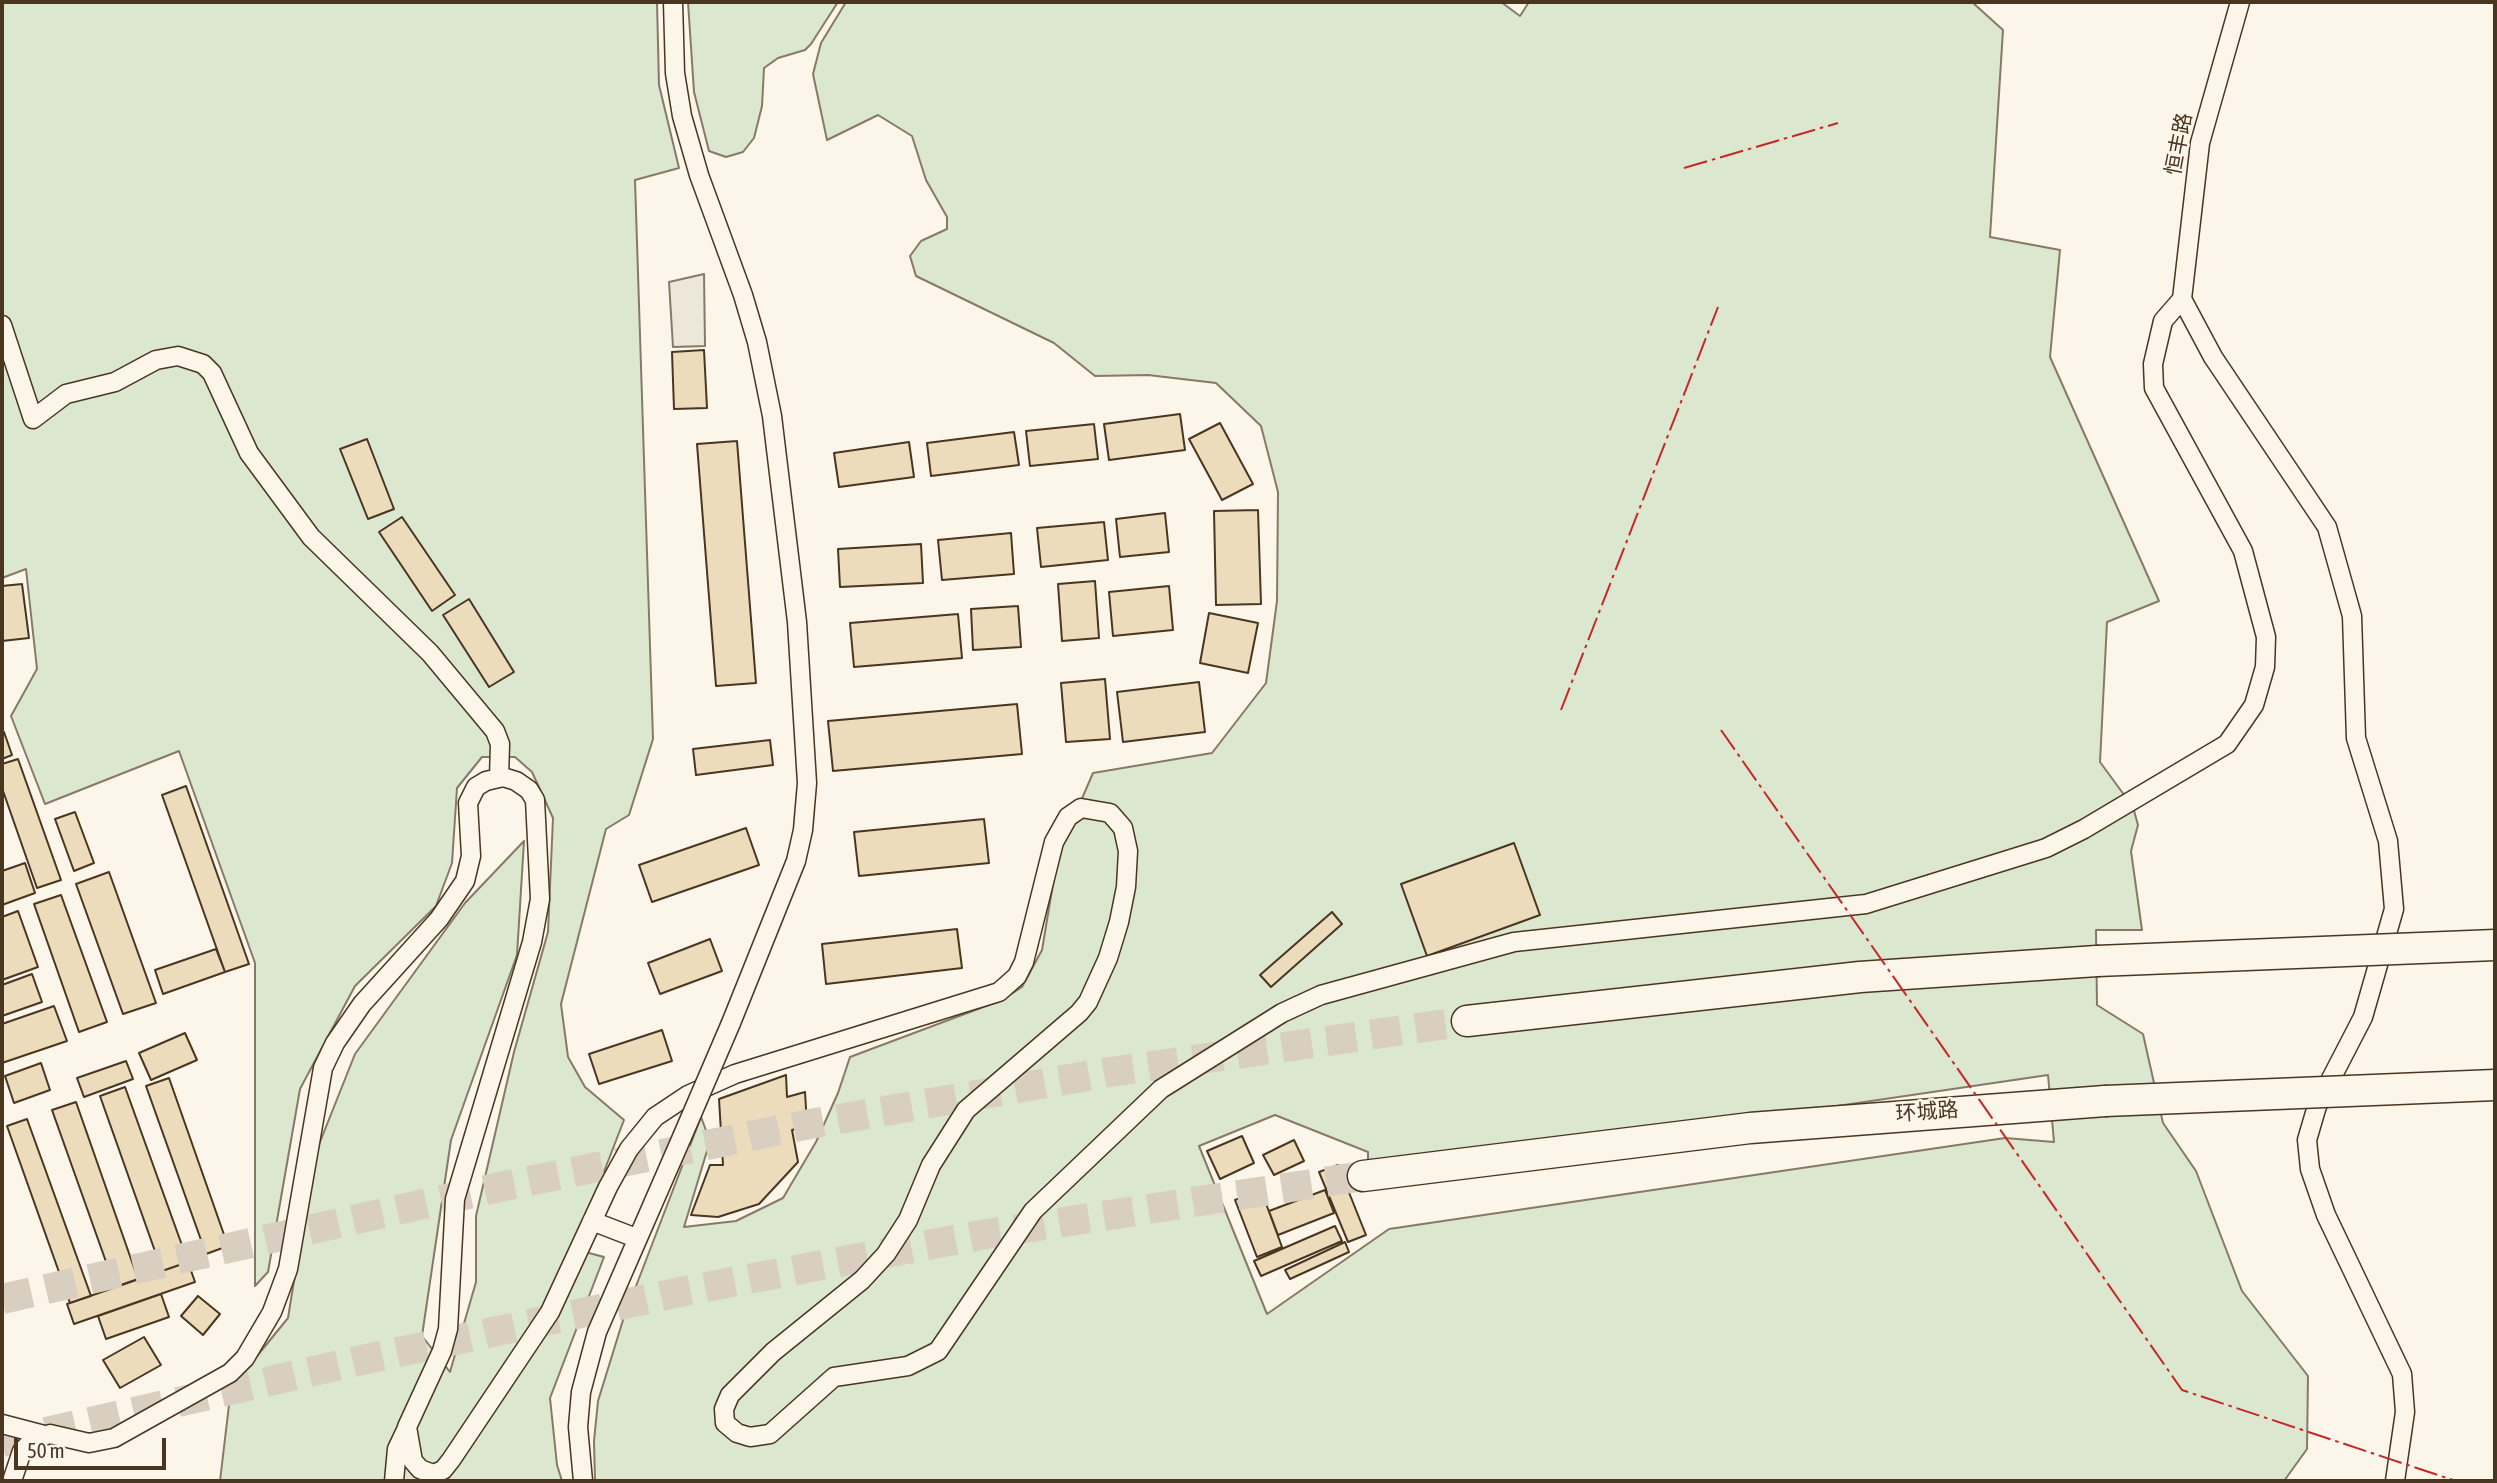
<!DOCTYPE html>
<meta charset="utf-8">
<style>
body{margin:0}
#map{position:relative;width:2497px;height:1483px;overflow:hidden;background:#fbf6e9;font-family:"Asap Condensed",sans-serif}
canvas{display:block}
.frame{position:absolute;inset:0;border:4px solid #4a3520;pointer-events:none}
.scale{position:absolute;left:14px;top:1438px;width:152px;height:32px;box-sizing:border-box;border:4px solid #4a3520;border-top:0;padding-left:9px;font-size:21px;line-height:24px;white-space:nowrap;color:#4a3520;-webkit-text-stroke:5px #fbf6e9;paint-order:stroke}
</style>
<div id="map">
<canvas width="2497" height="1483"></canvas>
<div class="frame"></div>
<div class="scale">50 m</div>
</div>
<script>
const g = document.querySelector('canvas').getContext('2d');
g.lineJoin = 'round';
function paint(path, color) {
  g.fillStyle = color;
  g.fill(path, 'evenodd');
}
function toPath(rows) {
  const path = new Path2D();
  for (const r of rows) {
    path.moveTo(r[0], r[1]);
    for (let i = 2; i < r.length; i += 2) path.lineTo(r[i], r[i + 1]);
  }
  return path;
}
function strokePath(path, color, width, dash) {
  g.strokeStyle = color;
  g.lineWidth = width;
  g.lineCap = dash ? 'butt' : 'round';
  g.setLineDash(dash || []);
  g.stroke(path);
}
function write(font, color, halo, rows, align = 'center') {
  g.font = font + ' "Asap Condensed","Noto Sans SC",sans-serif';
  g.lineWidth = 5;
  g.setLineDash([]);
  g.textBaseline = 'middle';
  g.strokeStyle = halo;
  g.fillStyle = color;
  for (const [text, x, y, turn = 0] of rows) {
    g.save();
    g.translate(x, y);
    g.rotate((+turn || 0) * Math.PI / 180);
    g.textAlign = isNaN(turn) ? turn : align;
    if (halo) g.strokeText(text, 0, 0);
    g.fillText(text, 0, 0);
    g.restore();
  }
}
const green = toPath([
 [2,2,657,2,659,85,679,168,635,180,653,739,629,815,606,829,561,1004,568,1057,585,1087,624,1120,574,1249,604,1257,550,1398,557,1465,562,1481,220,1481,231,1388,288,1318,314,1157,355,1054,465,903,524,841,517,955,451,1140,422,1336,450,1372,476,1282,476,1216,514,1052,548,932,553,818,532,772,515,757,482,757,457,788,452,863,436,906,355,986,300,1089,268,1272,255,1286,255,963,179,751,45,804,11,716,37,669,26,569,2,578,2,2],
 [688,2,838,2,811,44,805,50,778,58,764,68,762,106,754,138,743,152,726,157,709,151,694,92,688,2],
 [846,2,1501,2,1520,16,1529,2,1972,2,2003,30,1990,237,2060,250,2050,357,2159,601,2107,622,2100,762,2133,807,2138,825,2131,851,2142,930,2096,930,2097,1005,2143,1034,2163,1123,2196,1171,2242,1291,2308,1376,2307,1449,2284,1481,595,1481,594,1441,598,1401,623,1320,701,1117,710,1141,684,1227,736,1221,783,1198,816,1142,838,1093,850,1057,1002,1000,1022,987,1042,950,1058,854,1093,773,1212,753,1266,683,1277,601,1278,492,1261,426,1216,383,1148,375,1095,376,1054,343,916,276,910,256,921,241,947,229,947,217,926,180,912,136,878,115,827,140,813,74,821,43,846,2],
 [2048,1075,2054,1142,2005,1138,1389,1229,1267,1314,1199,1146,1275,1115,1368,1152,1368,1175,2048,1075]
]);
paint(green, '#dce7d0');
strokePath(green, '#887966', 2);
const parking = toPath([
 [704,274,705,346,673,347,669,282,704,274]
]);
paint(parking, '#ede7d9');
strokePath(parking, '#887966', 2);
const building = toPath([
 [704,350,707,408,674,409,672,352,704,350],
 [1180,414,1185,450,1109,460,1104,424,1180,414],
 [1220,423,1253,484,1222,500,1189,439,1220,423],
 [1094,424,1098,459,1030,466,1026,431,1094,424],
 [1014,432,1019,465,931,476,927,443,1014,432],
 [367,439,394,509,368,519,340,449,367,439],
 [737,441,756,683,716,686,697,444,737,441],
 [909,442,914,477,839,487,834,453,909,442],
 [1258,510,1261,604,1216,605,1214,511,1258,510],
 [1165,513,1169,552,1120,557,1116,519,1165,513],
 [402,517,455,595,432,611,379,532,402,517],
 [1104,522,1108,560,1041,567,1037,528,1104,522],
 [1011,533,1014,574,942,580,938,540,1011,533],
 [921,544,923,583,840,587,838,549,921,544],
 [1095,581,1099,638,1062,641,1058,584,1095,581],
 [22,584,29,638,2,641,2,586,22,584],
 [1169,586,1173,630,1113,636,1109,592,1169,586],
 [469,599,514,672,489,687,443,615,469,599],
 [1018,606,1021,647,973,650,971,609,1018,606],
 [1209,613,1258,623,1248,673,1200,663,1209,613],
 [958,614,962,658,854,667,850,623,958,614],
 [1105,679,1110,739,1066,742,1061,683,1105,679],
 [1199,682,1205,732,1123,742,1117,692,1199,682],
 [1017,704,1022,754,833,771,828,721,1017,704],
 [4,732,12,755,2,759,2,733,4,732],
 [770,740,773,765,696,775,693,749,770,740],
 [18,759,61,880,37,888,2,788,2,764,18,759],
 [186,786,249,964,225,972,162,795,186,786],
 [75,812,94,863,74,871,55,819,75,812],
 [984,819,989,863,859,876,854,832,984,819],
 [746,828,759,865,652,902,639,865,746,828],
 [1514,843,1540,915,1427,956,1401,884,1514,843],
 [25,863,35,893,2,905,2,871,25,863],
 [109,872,156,1003,123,1014,76,884,109,872],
 [61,895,107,1022,79,1032,34,904,61,895],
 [18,911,38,967,2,980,2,917,18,911],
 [1332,912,1342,924,1271,987,1260,975,1332,912],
 [957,929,962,968,826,984,822,944,957,929],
 [710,939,722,971,660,994,648,963,710,939],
 [216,949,225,972,163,994,155,970,216,949],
 [32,974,42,1002,2,1016,2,985,32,974],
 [54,1006,67,1041,2,1063,2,1024,54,1006],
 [662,1030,672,1061,599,1084,589,1054,662,1030],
 [185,1033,197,1060,151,1080,139,1053,185,1033],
 [126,1061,133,1079,84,1097,77,1078,126,1061],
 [41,1063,50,1090,14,1103,5,1076,41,1063],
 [786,1075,787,1097,805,1092,807,1125,792,1130,798,1162,759,1204,718,1217,691,1215,710,1165,723,1165,719,1099,786,1075],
 [169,1078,228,1246,206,1254,146,1086,169,1078],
 [125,1087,188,1262,162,1271,100,1096,125,1087],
 [76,1102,138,1279,115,1287,52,1110,76,1102],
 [27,1119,91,1296,70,1303,7,1126,27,1119],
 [1242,1136,1254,1163,1220,1179,1207,1151,1242,1136],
 [1294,1140,1304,1161,1274,1175,1263,1155,1294,1140],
 [1338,1165,1366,1235,1348,1242,1319,1172,1338,1165],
 [1261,1190,1282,1247,1257,1257,1235,1200,1261,1190],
 [1325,1190,1334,1213,1278,1235,1269,1211,1325,1190],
 [1335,1226,1342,1241,1261,1276,1254,1261,1335,1226],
 [1345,1242,1349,1252,1290,1279,1285,1270,1345,1242],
 [188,1262,195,1282,74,1324,67,1304,188,1262],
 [161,1294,169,1317,106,1339,98,1316,161,1294],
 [198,1296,220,1314,203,1335,181,1316,198,1296],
 [144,1337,161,1365,120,1388,103,1360,144,1337]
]);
paint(building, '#ecdcbc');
strokePath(building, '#4a3520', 2);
strokePath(toPath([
 [2,1299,504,1186,810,1124,1110,1072,1467,1021],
 [2,1442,380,1356,685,1291,986,1234,1363,1176]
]), '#d8cfc1', 30, [30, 15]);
const street = toPath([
 [673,2,675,73,682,116,699,175,743,295,757,342,772,416,797,622,807,783,803,830,796,861,731,1023],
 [2182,299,2213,357,2327,527,2352,616,2356,738,2388,841,2394,909,2363,1017,2317,1106,2307,1140,2310,1169,2326,1215,2402,1374,2405,1412,2395,1481],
 [2182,299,2200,143,2240,2],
 [2,325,33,419,66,394,115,382,156,360,178,356,203,364,212,373,249,453,311,537,430,653,495,731,500,744,499,778],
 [592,1221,636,1238],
 [2,1424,44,1435],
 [12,1481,22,1451,34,1439,50,1434,89,1443,114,1438,230,1373,245,1358,272,1312,288,1269,323,1068,335,1043,362,1004,439,919,465,881,471,856,468,803,476,787,486,781,503,777,516,781,529,790,535,800,540,899,532,942,455,1199,448,1329,442,1351,407,1427,413,1461,420,1469,433,1474,443,1470,451,1460,550,1312,608,1187,629,1149,655,1117,688,1095,735,1074,999,992,1017,976,1024,962,1054,842,1068,817,1081,808,1110,813,1123,828,1128,851,1126,887,1119,922,1108,958,1088,1002,1079,1013,966,1110,931,1165,908,1220,886,1254,862,1280,773,1352,730,1395,724,1409,725,1423,737,1433,750,1437,770,1434,834,1377,908,1366,938,1351,1033,1211,1161,1089,1282,1013,1321,995,1514,942,1866,904,2046,848,2084,829,2227,744,2254,705,2265,667,2266,637,2243,551,2154,388,2153,364,2163,321,2182,299],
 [394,1481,397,1449,407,1428],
 [583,1481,578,1427,581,1392,597,1332,682,1137]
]);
const primary = toPath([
 [1467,1021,1860,977,2097,961],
 [1363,1176,1750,1128,2105,1101]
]);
strokePath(street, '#4a3520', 21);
strokePath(primary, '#4a3520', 33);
strokePath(street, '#fbf6e9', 18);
strokePath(primary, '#fbf6e9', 30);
const streetBridge = toPath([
 [682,1137,731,1023]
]);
const primaryBridge = toPath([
 [2097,961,2495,945],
 [2105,1101,2495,1085]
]);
strokePath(streetBridge, '#4a3520', 21, []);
strokePath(primaryBridge, '#4a3520', 33, []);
strokePath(streetBridge, '#fbf6e9', 18);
strokePath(primaryBridge, '#fbf6e9', 30);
strokePath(toPath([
 [1684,168,1838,123],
 [1561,710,1718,307],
 [1721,730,2182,1390,2456,1481]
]), '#c62828', 2, [24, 5, 3.5, 5]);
write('21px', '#4a3520', '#fbf6e9', [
 ["恒丰路",2179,144,-79],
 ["环城路",1927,1112,-4]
]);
</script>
